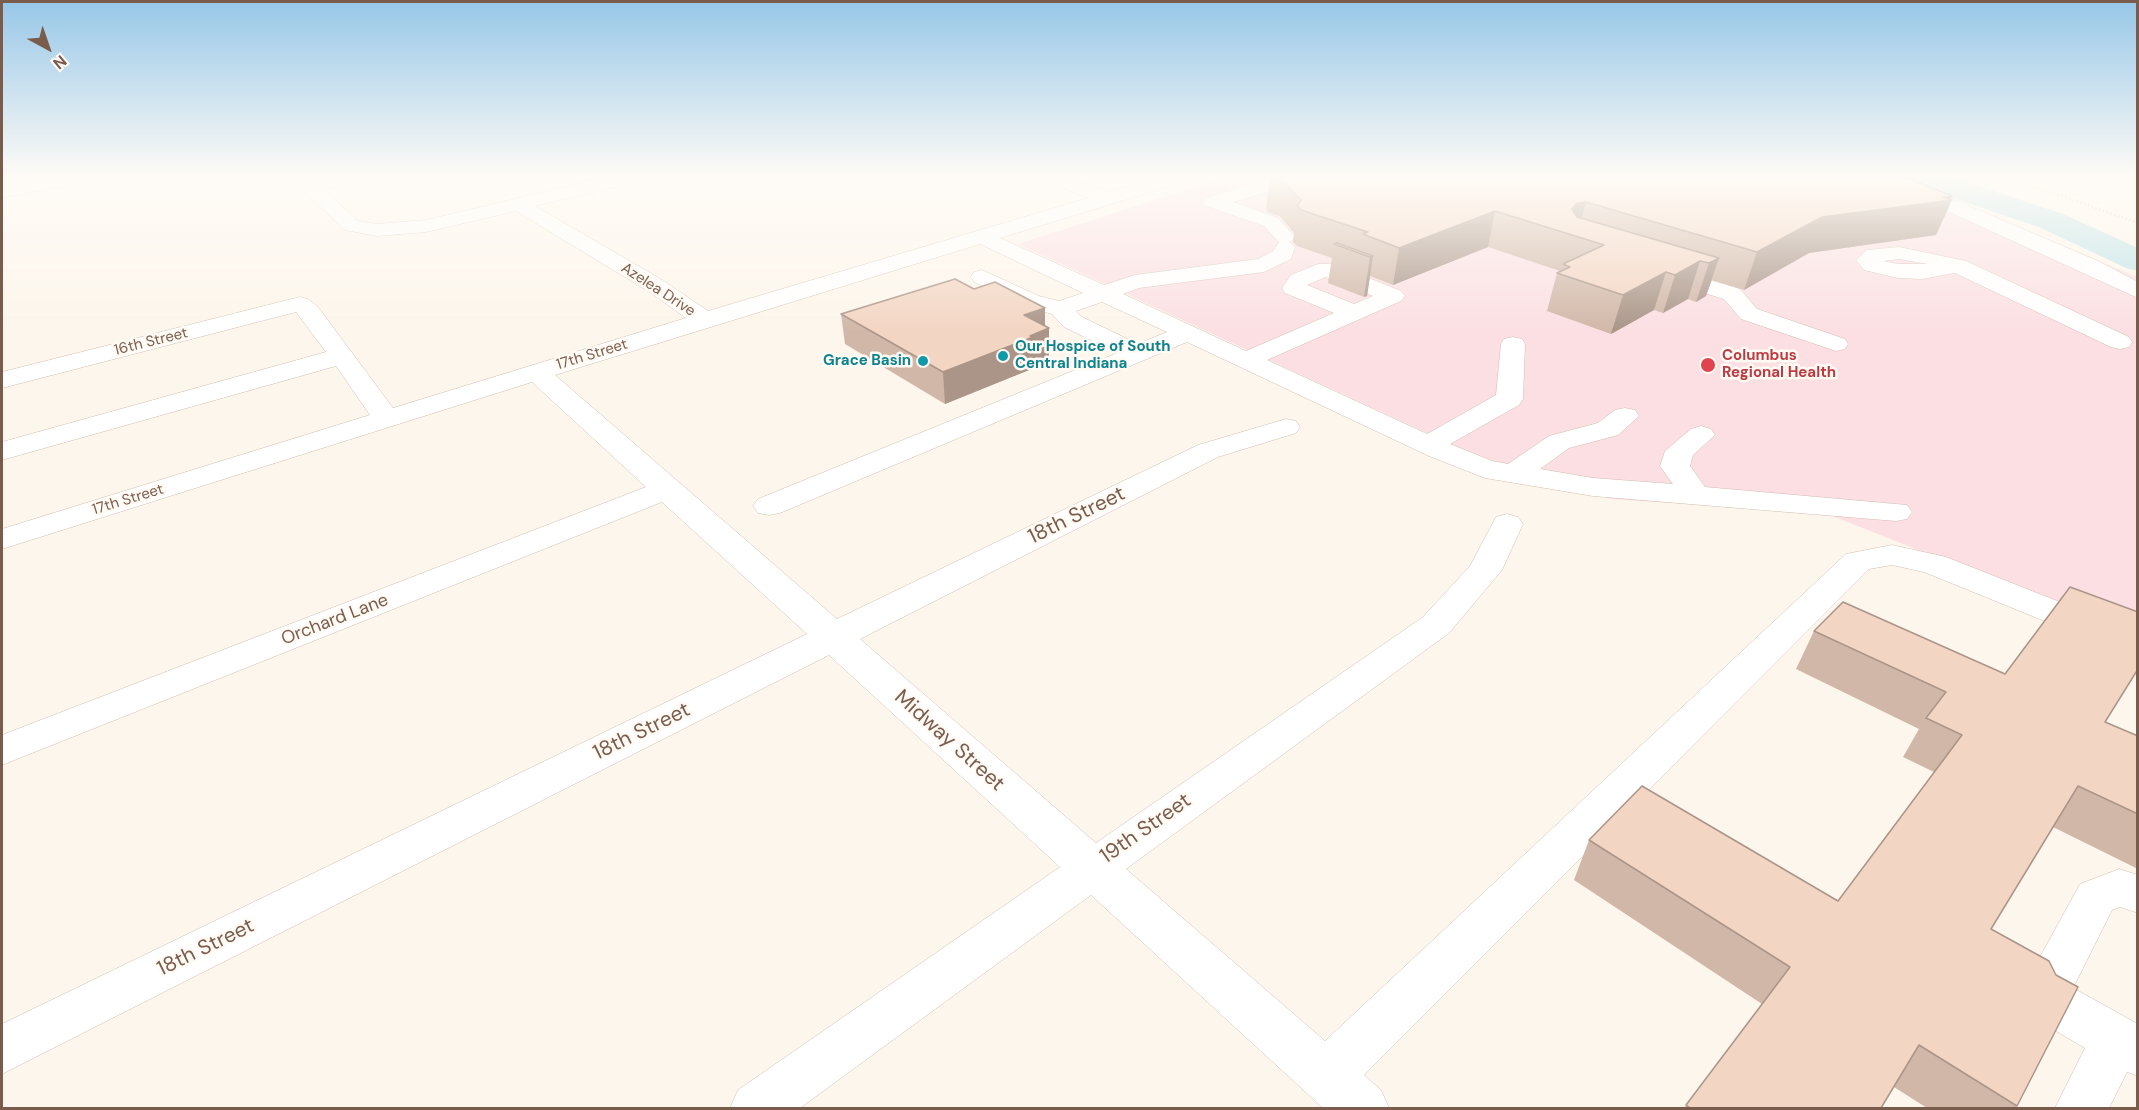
<!DOCTYPE html>
<style>
body{margin:0}
#map{position:relative;width:2139px;height:1110px;overflow:hidden;background:#fdf6ec;font-family:"DM Sans",sans-serif}
canvas{display:block}
.frame{position:absolute;inset:0;border:3px solid #7a5c4d;pointer-events:none}
.north{position:absolute;left:18px;top:18px;width:60px;height:60px;-webkit-text-stroke:4px #fffaf3;paint-order:stroke;rotate:140deg;font-size:16px;font-weight:700;line-height:24px;text-align:center;color:#7a5c4d}
.north::after{content:'';display:block;margin:auto;width:21px;height:27px;background:#7a5c4d;clip-path:polygon(50% 0,100% 100%,50% 72%,0 100%)}
</style>
<div id="map">
<canvas width="2139" height="1110"></canvas>
<div class="frame"></div>
<div class="north">N</div>
</div>
<script>
const g = document.querySelector('canvas').getContext('2d');
g.lineJoin = 'round';
function paint(path, color) {
  g.fillStyle = color;
  g.fill(path, 'evenodd');
}
function toPath(rows) {
  const path = new Path2D();
  for (const r of rows) {
    path.moveTo(r[0], r[1]);
    for (let i = 2; i < r.length; i += 2) path.lineTo(r[i], r[i + 1]);
  }
  return path;
}
function strokePath(path, color, width, dash) {
  g.strokeStyle = color;
  g.lineWidth = width;
  g.lineCap = dash ? 'butt' : 'round';
  g.setLineDash(dash || []);
  g.stroke(path);
}
function write(font, color, halo, rows, align = 'center') {
  g.font = font + ' "DM Sans",sans-serif';
  g.lineWidth = 5;
  g.setLineDash([]);
  g.textBaseline = 'middle';
  g.strokeStyle = halo;
  g.fillStyle = color;
  for (const [text, x, y, turn = 0] of rows) {
    g.save();
    g.translate(x, y);
    g.rotate((+turn || 0) * Math.PI / 180);
    g.textAlign = isNaN(turn) ? turn : align;
    if (halo) g.strokeText(text, 0, 0);
    g.fillText(text, 0, 0);
    g.restore();
  }
}
paint(toPath([
 [1229,176,1881,176,1956,200,2137,277,2137,637,1825,513,1611,499,1470,453,1018,244]
]), '#fbdfe3');
paint(toPath([
 [1903,176,1948,176,2063,214,2138,248,2138,271,2126,268,2041,228,1907,182,1903,176]
]), '#bfe3e8');
const minor = toPath([
 [53,176,93,176,84,182,2,198,2,186,53,176],
 [288,176,309,176,313,180,330,176,366,176,364,180,323,189,358,221,377,224,426,220,611,176,646,176,644,180,535,206,664,281,708,311,1088,198,1058,186,1054,179,1055,176,1078,176,1076,180,1108,192,1162,176,1192,176,1190,180,1000,238,1104,285,1135,275,1258,259,1273,251,1279,242,1264,226,1206,206,1203,202,1206,198,1278,176,1309,176,1307,180,1233,202,1278,218,1295,237,1290,242,1295,247,1291,259,1264,272,1139,288,1123,294,1246,351,1334,313,1285,293,1282,288,1291,275,1318,264,1334,264,1401,291,1405,296,1401,301,1267,360,1427,434,1496,395,1501,344,1504,339,1513,337,1522,339,1525,344,1523,399,1519,405,1450,444,1492,461,1508,464,1549,436,1598,423,1615,410,1625,408,1635,410,1639,416,1618,435,1569,448,1540,469,1593,478,1673,484,1660,466,1665,451,1691,429,1701,426,1711,429,1715,435,1693,455,1690,466,1705,487,1907,505,1912,512,1907,519,1896,521,1593,496,1485,478,1429,456,1187,342,780,513,769,515,758,513,753,506,758,499,1117,353,1064,327,1052,314,1023,306,974,282,971,277,974,272,982,270,1039,296,1059,301,1083,293,980,244,555,375,837,619,1198,445,1286,419,1296,421,1300,427,1296,433,1218,457,860,639,1096,843,1423,617,1470,566,1496,517,1507,514,1518,517,1523,524,1502,570,1449,633,1126,869,1325,1041,1846,554,1892,545,1946,557,2138,633,2138,659,1924,572,1892,565,1869,569,1364,1075,1381,1090,1389,1108,1323,1108,1091,895,800,1108,730,1108,738,1090,1060,867,829,655,2,1074,2,1024,807,634,662,502,2,765,2,735,646,487,532,382,2,549,2,529,370,415,336,366,2,460,2,442,326,352,296,312,2,388,2,372,300,297,308,299,318,307,393,408,686,318,648,291,516,211,426,232,377,236,345,230,288,176],
 [1326,277,1373,296,1354,304,1307,285,1326,277],
 [1102,302,1167,332,1138,344,1082,317,1076,311,1102,302],
 [1857,176,1886,176,1948,197,2098,261,2138,282,2138,298,1934,205,1859,180,1857,176],
 [1899,247,1966,261,2129,337,2132,342,2129,347,2120,349,2111,347,1955,273,1922,279,1898,278,1864,270,1856,260,1867,250,1899,247],
 [1899,259,1928,264,1898,264,1883,261,1899,259],
 [1666,267,1740,289,1757,309,1845,339,1848,344,1845,349,1836,351,1741,319,1724,299,1658,279,1655,274,1658,269,1666,267],
 [2119,869,2138,875,2138,913,2120,907,2112,910,2073,988,2138,1024,2138,1076,2127,1072,2109,1108,2055,1108,2085,1048,2025,1013,2018,997,2080,884,2119,869]
]);
strokePath(minor, '#d1beb0', 1);
strokePath(toPath([
 [2005,176,2138,223]
]), '#d9b8a5', 2, [1, 3]);
paint(minor, '#fff');
paint(toPath([
 [1270,176,1374,176,1378,178,1952,196,1950,200,1952,200,1936,235,1809,253,1744,290,1712,280,1706,296,1696,302,1688,299,1663,313,1654,310,1611,334,1547,311,1557,273,1560,271,1488,247,1393,285,1370,276,1367,296,1364,297,1328,283,1332,258,1297,246,1293,242,1294,233,1280,216,1267,212,1266,209],
 [841,314,1045,326,1049,359,1034,365,1034,368,945,404,845,344],
 [1814,631,2105,722,2138,736,2138,869,2053,827,1991,929,2017,1106,2015,1108,1927,1108,1894,1087,1881,1108,1684,1108,1762,1004,1574,880,1589,840,1838,901,1934,772,1903,757,1919,729,1796,669]
]), '#d1b7a8');
paint(toPath([
 [1952,196,1950,200,1952,200,1936,235,1809,253,1744,290,1757,252,1822,217],
 [1586,202,1577,236,1572,209,1577,203],
 [1495,211,1488,247,1393,285,1399,248],
 [1373,256,1367,296,1364,297,1370,257],
 [1719,258,1706,296,1696,302,1709,263],
 [1700,261,1688,299,1663,313,1675,275],
 [1666,272,1654,310,1611,334,1623,295],
 [1045,308,1045,330,1049,328,1049,359,1034,365,1034,368,945,404,943,372,1024,315]
]), '#aa9588');
const building = toPath([
 [1270,176,1374,176,1378,178,1381,176,1902,176,1952,196,1943,197,1952,200,1822,217,1757,252,1586,202,1577,203,1572,209,1577,217,1719,258,1709,263,1700,261,1675,275,1666,272,1623,295,1557,273,1570,267,1563,264,1604,245,1495,211,1399,248,1363,234,1368,232,1301,210,1297,206,1301,200,1283,182,1270,178,1270,176],
 [1337,243,1373,256,1370,257,1334,244,1337,243],
 [955,279,974,289,995,282,1045,308,1024,315,1049,328,1030,336,1033,337,943,372,841,314,955,279],
 [2070,587,2138,612,2138,669,2105,722,2138,736,2138,814,2078,786,1991,929,2049,961,2056,975,2078,987,2017,1106,1919,1045,1881,1108,1690,1108,1686,1105,1790,967,1589,840,1642,786,1838,901,1962,735,1926,718,1946,692,1814,631,1843,602,2005,674,2070,587]
]);
paint(building, '#f3d5c3');
strokePath(building, '#aa9588', 1.5);
const sky = g.createLinearGradient(0, 0, 0, 332);
sky.addColorStop(0, '#97c7e8');
sky.addColorStop(0.53, '#fefbf6');
sky.addColorStop(1, '#fefbf600');
g.fillStyle = sky;
g.fillRect(0, 0, 2139, 332);
for (const [x, y, r, color] of [
 [1003,356,6,"#0f9aa8"],
 [923,361,6,"#0f9aa8"],
 [1708,365,8,"#e0444e"]
]) {
  const dot = new Path2D();
  dot.arc(x, y, r, 0, 2 * Math.PI);
  g.fillStyle = color;
  g.fill(dot);
  strokePath(dot, '#fffaf3', 2);
}
write('15px', '#7a5c4d', '#fffaf3', [
 ["Azelea Drive",658,290,33],
 ["16th Street",151,342,-14],
 ["17th Street",592,355,-17],
 ["17th Street",128,500,-17]
]);
write('bold 15px', '#0d838f', '#fffaf3', [
 ["Our Hospice of South",1015,347],
 ["Central Indiana",1015,364],
 ["Grace Basin",911,361,"right"]
], 'left');
write('bold 15px', '#be3a42', '#fffaf3', [
 ["Columbus",1722,356],
 ["Regional Health",1722,373]
], 'left');
write('18px', '#7a5c4d', '#fffaf3', [
 ["Orchard Lane",335,620,-21]
]);
write('21px', '#7a5c4d', '#fffaf3', [
 ["18th Street",1077,516,-26],
 ["18th Street",642,732,-26],
 ["Midway Street",949,741,42],
 ["19th Street",1146,829,-35],
 ["18th Street",206,948,-26]
]);
</script>
